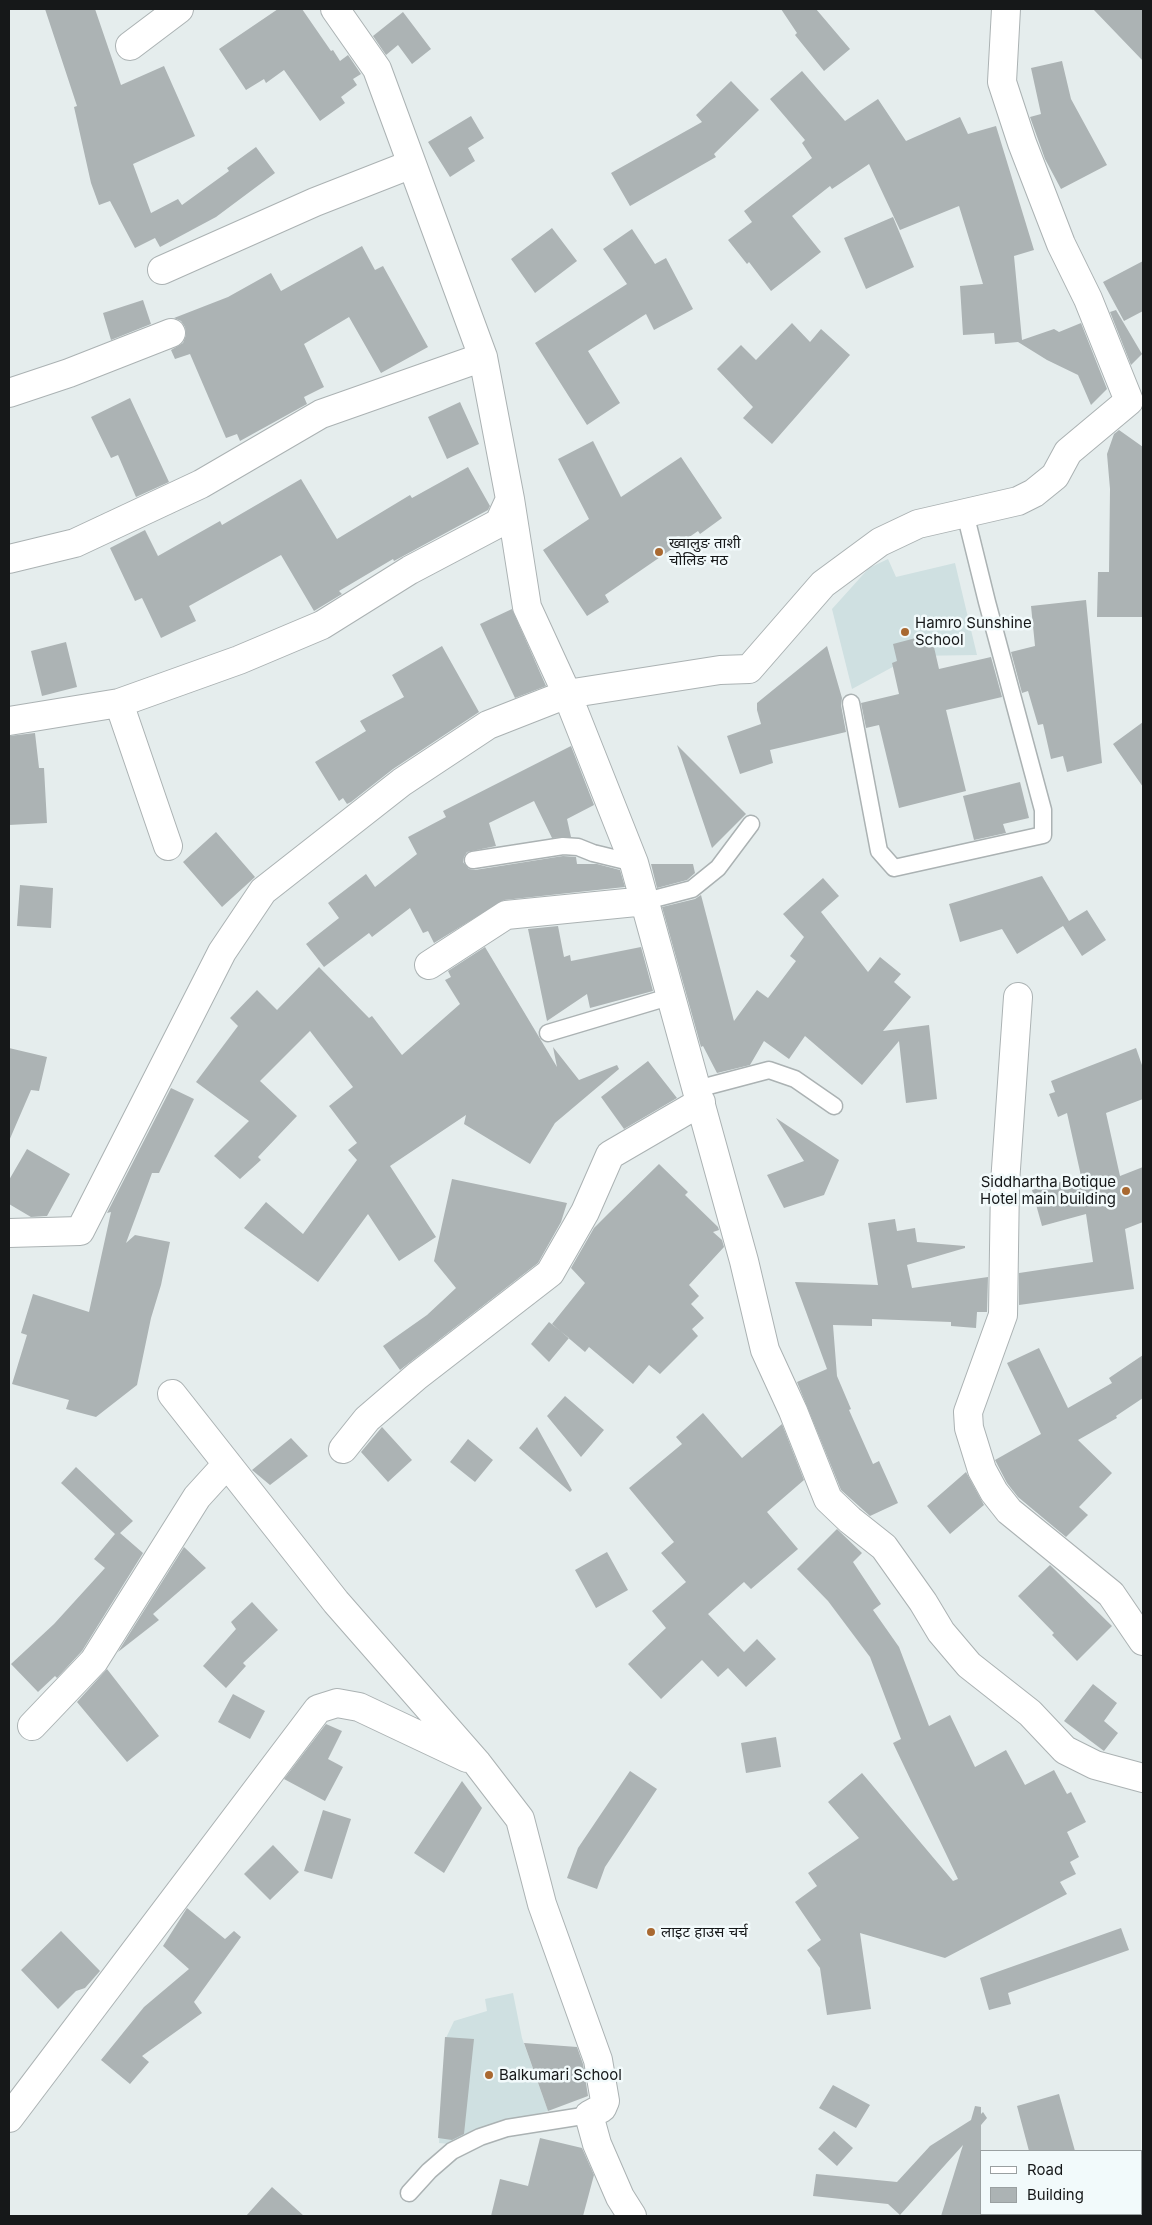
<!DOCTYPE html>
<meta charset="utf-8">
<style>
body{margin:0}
#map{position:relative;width:1152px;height:2225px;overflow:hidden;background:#e5eded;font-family:Inter,sans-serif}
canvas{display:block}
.frame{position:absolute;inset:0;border:10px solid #161819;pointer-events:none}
.legend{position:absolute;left:980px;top:2150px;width:162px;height:65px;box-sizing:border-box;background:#f2fafb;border:1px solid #9aa0a1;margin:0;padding:6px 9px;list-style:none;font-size:15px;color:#161819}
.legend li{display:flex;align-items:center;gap:10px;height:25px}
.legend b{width:25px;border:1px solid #9aa0a1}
</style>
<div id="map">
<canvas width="1152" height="2225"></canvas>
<div class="frame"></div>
<ul class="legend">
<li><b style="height:6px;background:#fff"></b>Road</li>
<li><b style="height:14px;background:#acb3b4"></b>Building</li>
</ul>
</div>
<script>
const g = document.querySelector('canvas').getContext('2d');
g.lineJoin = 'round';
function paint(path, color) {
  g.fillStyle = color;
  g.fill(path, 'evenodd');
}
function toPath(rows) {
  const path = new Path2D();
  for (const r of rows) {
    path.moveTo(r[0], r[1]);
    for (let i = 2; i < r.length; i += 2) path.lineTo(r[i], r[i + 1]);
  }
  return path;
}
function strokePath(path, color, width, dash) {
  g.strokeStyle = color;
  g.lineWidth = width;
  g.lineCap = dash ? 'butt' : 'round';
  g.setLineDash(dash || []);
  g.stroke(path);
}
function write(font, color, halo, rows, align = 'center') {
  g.font = font + ' Inter,"Noto Sans Devanagari",sans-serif';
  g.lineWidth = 5;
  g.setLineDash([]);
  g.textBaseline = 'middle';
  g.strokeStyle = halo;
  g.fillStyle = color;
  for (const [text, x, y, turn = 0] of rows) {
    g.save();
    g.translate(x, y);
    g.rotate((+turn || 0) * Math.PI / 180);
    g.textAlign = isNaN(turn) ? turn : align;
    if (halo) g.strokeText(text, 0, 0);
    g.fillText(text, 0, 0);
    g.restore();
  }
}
paint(toPath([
 [888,559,896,577,955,563,977,655,913,656,852,689,832,609,869,568],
 [513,1993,522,2038,548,2111,470,2133,470,2146,439,2143,446,2038,454,2021,487,2011,485,1999]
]), '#cfe0e1');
paint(toPath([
 [45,9,95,9,121,85,164,66,195,136,133,164,151,213,178,199,182,205,229,171,227,168,256,147,275,173,216,217,160,247,155,238,135,248,110,201,99,205,91,183,74,107,77,106],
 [278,9,302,9,331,51,333,50,340,61,348,55,361,74,353,79,357,85,341,97,345,103,320,121,284,70,266,83,264,79,246,90,219,49],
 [781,9,816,9,850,49,824,71,795,35,797,33],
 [1093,9,1143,9,1143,61],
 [403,12,431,49,412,64,398,45,386,55,373,36],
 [1062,61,1071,99,1107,165,1061,189,1045,159,1030,117,1041,114,1031,68],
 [802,71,845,121,878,99,906,141,960,117,968,134,996,126,1034,250,1014,256,1022,340,1054,329,1059,332,1081,323,1107,389,1091,405,1078,375,1047,360,1018,342,995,344,994,333,963,335,960,286,983,284,959,206,900,230,869,164,832,189,830,186,792,216,821,252,771,291,749,262,747,264,728,240,752,222,744,211,812,158,802,143,805,140,770,99],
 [731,81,759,110,714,154,716,157,630,206,611,173,702,122,696,115],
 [471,116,484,138,468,148,475,161,450,177,428,142],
 [893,217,914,267,866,289,844,238],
 [552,228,577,261,535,293,511,259],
 [632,229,655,264,666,258,693,309,654,330,646,314,588,351,620,403,587,425,535,343,627,284,603,249],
 [362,246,375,270,383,266,428,347,381,373,349,317,304,344,324,387,304,397,307,404,240,441,237,434,226,438,190,354,175,359,171,350,183,343,186,335,185,327,181,321,174,318,228,297,271,273,281,291],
 [1143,261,1143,311,1124,321,1103,282],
 [143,300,151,324,111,340,103,313],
 [1116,310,1142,354,1131,365,1110,312],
 [792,323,810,342,821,329,850,355,772,444,743,418,753,407,717,369,741,345,756,360],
 [130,398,169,482,136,497,118,455,111,458,91,417],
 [460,402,479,444,447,459,428,417],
 [1119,430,1143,447,1143,617,1097,617,1098,572,1109,572,1110,489,1107,454,1114,434],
 [593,441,621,497,681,457,722,518,700,534,698,531,605,595,609,602,587,616,543,550,589,519,558,459],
 [468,467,490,506,488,510,394,561,393,559,339,591,342,594,314,611,281,555,189,606,196,621,161,638,142,598,135,601,110,548,145,530,158,556,220,521,222,525,301,479,337,539,410,495,412,498],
 [1086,600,1102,763,1067,772,1063,756,1051,759,1043,724,1038,725,1028,691,1022,693,1011,652,1035,646,1031,606],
 [512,609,546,686,515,698,480,624],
 [931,634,939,669,991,657,1002,697,946,710,966,791,899,808,879,725,866,728,861,703,899,694,892,663,897,661,893,644],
 [66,642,77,687,42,696,31,651],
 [442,646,479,712,393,769,351,802,347,804,343,798,339,801,315,762,366,731,360,721,404,697,392,675],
 [827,646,842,698,841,705,846,732,770,750,773,763,740,774,727,736,761,724,757,710,757,703],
 [1143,722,1143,787,1113,744],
 [35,733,39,768,44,768,47,823,9,825,9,736],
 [677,745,746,814,712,848],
 [571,746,594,805,567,819,571,837,552,838,534,801,489,823,496,846,467,852,464,857,463,862,469,869,475,870,563,856,576,857,577,864,597,864,620,870,625,887,504,900,434,943,428,931,423,933,410,908,372,937,369,933,324,967,306,944,339,918,328,903,366,874,375,887,417,854,408,837,446,817,443,811],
 [1020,782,1029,818,1003,824,1006,833,974,840,963,796],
 [216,832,255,877,222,907,183,862],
 [651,864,693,864,695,873,687,880,657,888],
 [1042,876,1069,921,1087,910,1106,940,1082,956,1063,926,1017,954,1002,929,960,942,949,904],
 [823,878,839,896,821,912,868,972,880,957,901,974,894,982,911,997,883,1031,929,1025,937,1099,906,1103,899,1041,862,1085,805,1036,789,1059,764,1041,750,1065,717,1073,703,1046,701,1047,662,907,695,899,701,895,734,1021,757,990,768,998,796,961,790,956,804,937,783,914],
 [20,885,53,888,51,928,17,926],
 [558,926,564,957,570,955,571,961,641,947,653,991,590,1008,587,994,547,1021,528,929],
 [485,947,557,1067,553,1047,579,1080,617,1065,619,1069,555,1123,530,1164,464,1124,466,1115,390,1166,436,1237,399,1261,368,1214,318,1282,244,1228,266,1202,303,1234,357,1160,348,1150,357,1143,329,1106,353,1087,310,1031,260,1081,297,1116,258,1157,261,1160,240,1179,214,1156,249,1121,196,1082,238,1026,230,1018,257,990,277,1010,319,967,369,1018,372,1016,402,1055,460,1004,445,980,451,977,448,971],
 [9,1048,47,1057,39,1091,31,1090,9,1141],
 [1136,1048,1143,1068,1143,1099,1106,1113,1120,1176,1143,1167,1143,1222,1125,1229,1134,1289,1019,1305,1019,1273,1093,1262,1086,1214,1042,1226,1032,1190,1081,1176,1067,1113,1058,1117,1049,1094,1055,1092,1051,1081],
 [648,1061,677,1098,624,1129,601,1097],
 [171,1088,194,1099,159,1173,152,1173,126,1243,135,1235,170,1242,161,1285,151,1318,137,1385,96,1417,66,1409,69,1400,12,1384,27,1335,21,1333,33,1294,89,1312,111,1212,107,1213],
 [776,1118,839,1160,824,1195,784,1208,767,1175,804,1161],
 [27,1149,70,1174,47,1216,31,1217,9,1204,9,1180],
 [659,1164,688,1192,685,1195,718,1227,719,1230,713,1232,722,1240,724,1247,689,1285,699,1296,691,1304,704,1318,692,1329,698,1336,660,1374,649,1365,633,1384,589,1347,585,1352,552,1324,585,1283,571,1268,594,1228,610,1212,612,1213,610,1212],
 [452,1179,567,1203,561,1222,538,1263,400,1370,383,1346,427,1315,456,1288,434,1261],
 [895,1219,897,1231,915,1228,917,1242,965,1246,965,1248,907,1265,912,1288,988,1277,987,1312,977,1312,976,1328,951,1326,951,1322,872,1319,872,1326,833,1325,837,1376,851,1409,849,1410,873,1464,879,1461,898,1503,870,1516,841,1490,797,1382,827,1369,795,1282,878,1285,868,1223],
 [549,1322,569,1338,549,1362,531,1344],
 [1039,1348,1068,1408,1112,1383,1109,1378,1143,1355,1143,1398,1116,1416,1117,1418,1078,1440,1112,1473,1079,1507,1088,1515,1066,1537,1018,1497,1007,1483,995,1460,1041,1434,1007,1363],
 [565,1396,604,1430,581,1457,547,1416],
 [703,1413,742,1458,782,1424,804,1480,767,1512,798,1549,751,1589,744,1582,708,1614,744,1652,757,1639,776,1659,746,1687,728,1668,718,1677,702,1660,661,1699,628,1664,666,1628,652,1611,686,1582,661,1553,674,1542,629,1488,682,1444,676,1437],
 [382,1427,412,1460,388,1482,361,1452],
 [537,1427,572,1490,570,1492,519,1448],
 [291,1438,308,1456,270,1485,252,1470],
 [468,1439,493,1460,475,1482,450,1462],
 [76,1467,133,1521,120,1533,143,1553,82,1651,57,1678,55,1676,38,1692,11,1664,54,1624,105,1568,94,1559,115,1534,61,1483],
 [966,1472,984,1505,950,1534,927,1506],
 [837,1529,862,1553,853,1562,881,1604,873,1610,899,1647,929,1726,950,1715,975,1767,1006,1750,1025,1785,1054,1770,1067,1794,1071,1792,1086,1822,1067,1832,1079,1857,1070,1862,1076,1874,1060,1882,1067,1894,945,1958,860,1933,871,2009,827,2015,820,1968,807,1950,821,1940,795,1902,817,1886,808,1873,859,1838,828,1802,862,1773,953,1881,958,1879,893,1743,901,1739,870,1657,828,1601,797,1569],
 [184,1547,206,1568,153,1614,159,1620,118,1652],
 [607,1552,628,1590,596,1608,575,1570],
 [1050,1565,1112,1626,1077,1661,1052,1635,1054,1633,1018,1596],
 [252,1602,278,1630,243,1663,246,1666,226,1688,203,1666,236,1629,231,1622],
 [107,1669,159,1736,127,1762,77,1702],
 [1093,1684,1117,1703,1104,1721,1118,1733,1104,1751,1064,1721],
 [233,1694,265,1711,250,1739,218,1722],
 [326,1724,342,1731,328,1759,343,1767,325,1801,284,1779],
 [776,1737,781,1767,746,1773,741,1743],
 [630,1771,657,1789,605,1867,597,1889,567,1878,578,1848],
 [462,1781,482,1808,444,1873,414,1853],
 [323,1810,351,1819,332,1879,304,1871],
 [273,1845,299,1872,270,1900,244,1874],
 [187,1908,225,1939,234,1931,241,1937,194,2002,202,2013,142,2056,149,2062,130,2084,101,2060,144,2007,189,1969,163,1946],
 [1121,1928,1129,1950,1008,1993,1011,2004,989,2010,980,1978],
 [61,1931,100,1971,85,1988,76,1991,58,2009,21,1970],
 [445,2037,474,2039,464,2134,452,2140,438,2138],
 [524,2043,577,2047,583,2064,588,2096,548,2111],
 [833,2085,870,2105,856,2128,819,2108],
 [1059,2094,1075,2151,1029,2151,1017,2106],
 [975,2106,981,2107,981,2114,983,2112,987,2118,981,2125,981,2216,941,2216,963,2145,900,2215,888,2204,813,2196,816,2174,897,2182,930,2146,971,2120],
 [834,2131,853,2148,837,2166,818,2149],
 [540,2138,582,2148,594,2175,583,2216,491,2216,500,2179,528,2186],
 [272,2187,304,2216,246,2216]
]), '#acb3b4');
const service = toPath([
 [851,703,879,851,894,868,1043,835,1043,810,987,602,965,513],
 [473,860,563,846,578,847,593,853,634,863],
 [646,901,692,889,718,868,751,824],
 [548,1033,672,996],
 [697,1089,769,1070,795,1079,834,1106],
 [409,2193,429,2171,452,2151,480,2137,507,2128,589,2115]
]);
const minor = toPath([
 [335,9,377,69,483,357,510,499,527,607,567,694,634,863,744,1261,765,1350,793,1411,828,1499,850,1520,884,1547,923,1602,941,1632,969,1665,1030,1713,1065,1750,1095,1765,1143,1778],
 [130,46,179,9],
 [162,270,315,202,412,164],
 [9,393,69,373,171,333],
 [9,559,75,543,201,484,321,414,483,357],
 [119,703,168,846],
 [9,721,119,703,239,660,322,625,410,570,499,523,510,499],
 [429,965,506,915,646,901],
 [1018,997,1005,1183,1003,1315,968,1412,969,1428,982,1470,994,1492,1009,1511,1111,1594,1143,1641],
 [9,1233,80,1231,222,952,263,891,402,782,488,725,567,694,720,670,749,669,823,584,880,542,918,524,1018,501,1034,493,1055,476,1068,452,1129,401,1088,299,1061,244,1022,143,1002,82,1006,9],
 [172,1394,336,1602,477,1763,520,1819,542,1904,598,2060,605,2101,602,2108,589,2115,597,2144,620,2197,632,2216],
 [343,1449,367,1419,417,1376,550,1273,585,1212,610,1155,701,1102],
 [32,1726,94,1661,197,1497,227,1464],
 [9,2118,318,1709,337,1703,359,1707,467,1758]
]);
strokePath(service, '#abb2b3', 19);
strokePath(minor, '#abb2b3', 30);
strokePath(service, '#fff', 16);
strokePath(minor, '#fff', 28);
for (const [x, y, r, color] of [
 [659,552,5,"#a96931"],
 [905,632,5,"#a96931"],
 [1126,1191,5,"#a96931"],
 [651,1932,5,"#a96931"],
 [489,2075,5,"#a96931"]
]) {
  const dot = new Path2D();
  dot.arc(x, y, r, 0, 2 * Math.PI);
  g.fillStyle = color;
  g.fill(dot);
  strokePath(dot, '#f2fafb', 2);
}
write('15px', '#161819', '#f2fafb', [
 ["ख्वालुङ ताशी",669,543],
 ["चोलिङ मठ",669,560],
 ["Hamro Sunshine",915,623],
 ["School",915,640],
 ["Siddhartha Botique",1116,1182,"right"],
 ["Hotel main building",1116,1199,"right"],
 ["लाइट हाउस चर्च",661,1932],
 ["Balkumari School",499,2075]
], 'left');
</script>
